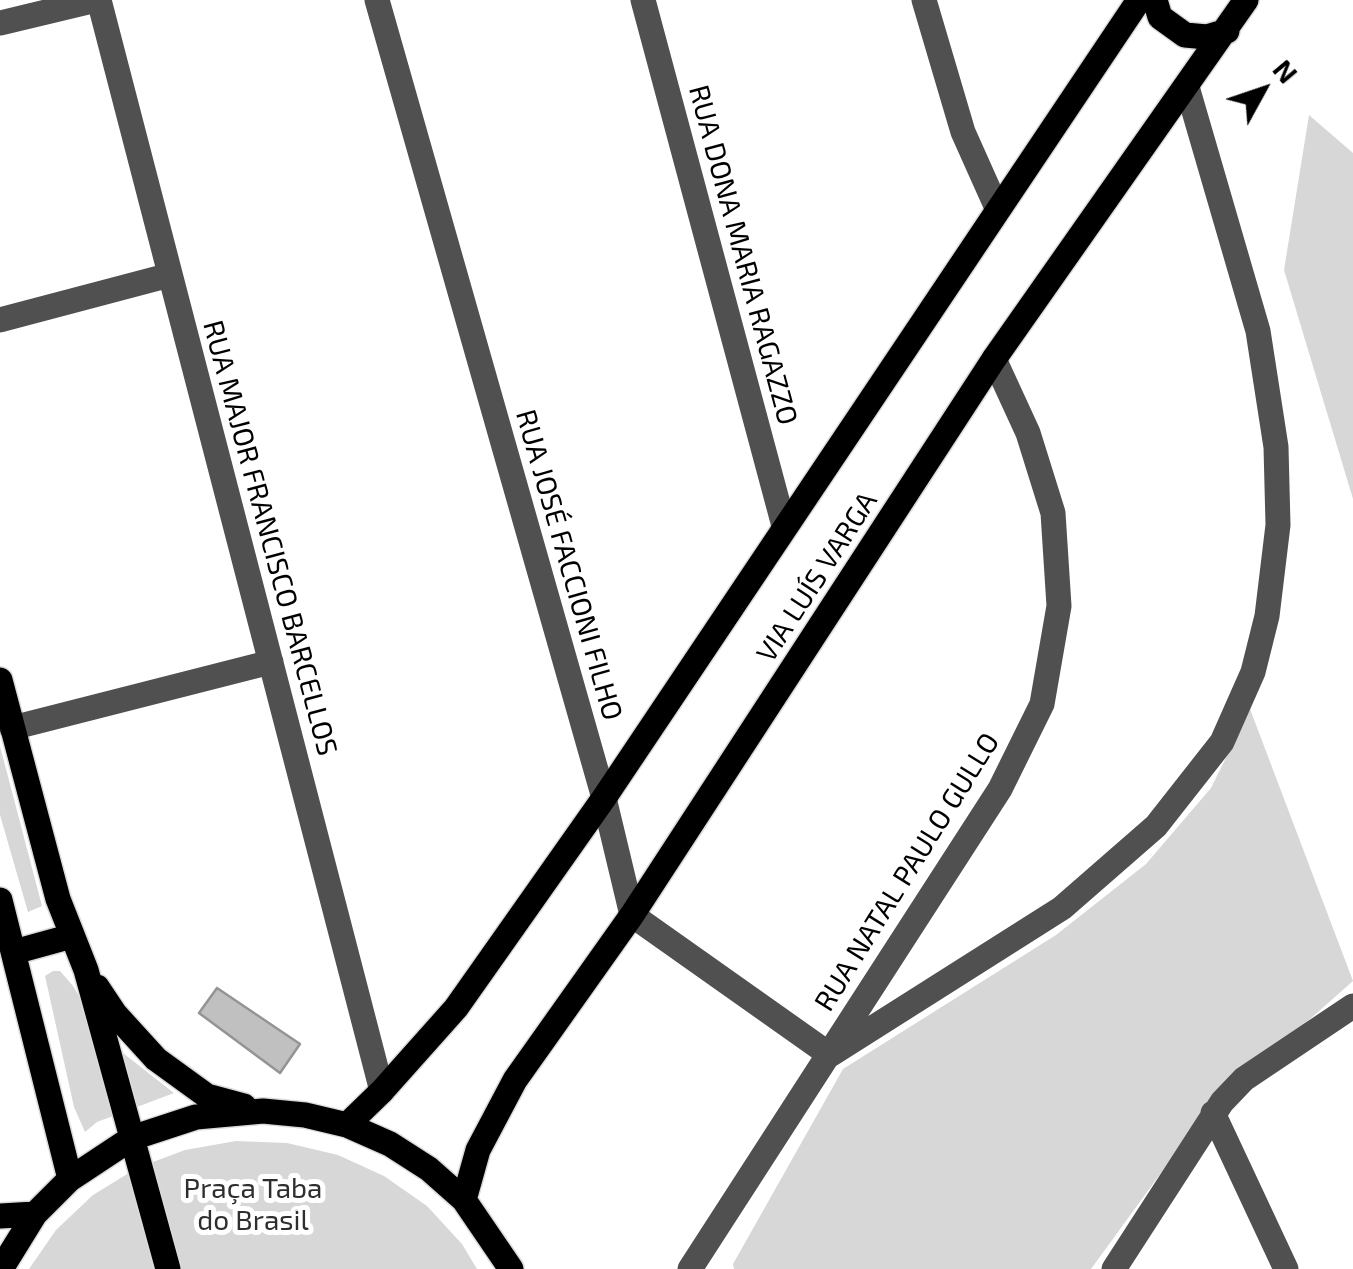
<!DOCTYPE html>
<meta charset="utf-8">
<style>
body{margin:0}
#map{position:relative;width:1353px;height:1269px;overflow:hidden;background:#fff;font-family:"Exo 2",sans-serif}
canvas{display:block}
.north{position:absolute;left:1213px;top:40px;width:100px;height:100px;-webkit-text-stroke:8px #fff;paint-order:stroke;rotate:50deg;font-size:28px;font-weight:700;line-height:40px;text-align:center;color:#000}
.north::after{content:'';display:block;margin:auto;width:35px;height:45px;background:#000;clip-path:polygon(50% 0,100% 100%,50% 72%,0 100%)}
</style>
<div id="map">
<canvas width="1353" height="1269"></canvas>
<div class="north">N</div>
</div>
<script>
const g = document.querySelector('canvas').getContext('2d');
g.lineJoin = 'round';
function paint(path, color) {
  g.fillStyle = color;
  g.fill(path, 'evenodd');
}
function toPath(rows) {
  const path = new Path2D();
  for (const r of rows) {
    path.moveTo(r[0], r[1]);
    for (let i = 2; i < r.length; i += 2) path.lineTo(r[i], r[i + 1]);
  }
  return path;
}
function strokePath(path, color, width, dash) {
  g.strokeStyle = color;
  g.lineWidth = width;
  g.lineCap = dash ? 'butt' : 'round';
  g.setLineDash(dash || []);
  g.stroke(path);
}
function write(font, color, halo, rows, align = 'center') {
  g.font = font + ' "Exo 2",sans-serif';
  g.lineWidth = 10;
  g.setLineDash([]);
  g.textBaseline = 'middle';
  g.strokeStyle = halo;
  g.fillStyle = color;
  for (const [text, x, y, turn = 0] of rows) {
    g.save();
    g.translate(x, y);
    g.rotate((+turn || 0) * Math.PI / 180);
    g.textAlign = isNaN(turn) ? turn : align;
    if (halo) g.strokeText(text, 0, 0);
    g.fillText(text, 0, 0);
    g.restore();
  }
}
paint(toPath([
 [1309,115,1353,153,1353,499,1284,270],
 [1250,709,1353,981,1206,1111,1091,1269,734,1269,733,1264,843,1069,1056,935,1146,864,1211,788],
 [0,746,42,906,28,912,0,815],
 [53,971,60,971,73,986,105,1039,174,1093,97,1122,85,1132,74,1107,45,976],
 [236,1141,287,1143,338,1155,384,1176,427,1206,462,1244,477,1269,29,1269,56,1230,93,1195,137,1168,185,1150]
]), '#d7d7d7');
const building = toPath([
 [217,988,300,1044,280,1073,199,1013,217,988]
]);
paint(building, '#c0c0c0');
strokePath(building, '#949494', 2.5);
const major = toPath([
 [1155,0,1160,17,1185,35,1207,37,1227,31],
 [0,680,58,899,86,970,168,1269],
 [0,900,70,1179],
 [14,952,72,936],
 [97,987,115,1014,156,1059,207,1096,244,1106],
 [347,1125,382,1091,456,1008,604,798,1139,0],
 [464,1200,478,1150,515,1080,632,915,994,359,1246,0],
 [0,1216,35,1214],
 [1,1269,35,1214,70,1179,132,1138,196,1117,263,1111,305,1115,347,1125,390,1144,429,1169,464,1200,511,1269]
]);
strokePath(major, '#dbdbdb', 28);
strokePath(toPath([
 [99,0,382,1091],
 [377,0,604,798,632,915,830,1055,1062,908,1156,826,1222,742,1253,672,1267,616,1278,525,1276,447,1258,331,1187,87],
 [643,0,784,526],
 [924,0,963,132,997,208],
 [0,23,96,0],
 [0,320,170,275],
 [12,728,271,662],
 [1213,1113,1286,1269],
 [690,1269,1000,789,1042,704,1059,606,1053,513,1028,433,994,359],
 [1114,1269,1222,1102,1244,1079,1353,1006]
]), '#505050', 25);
strokePath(major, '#000', 25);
write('28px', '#000', '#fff', [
 ["RUA DONA MARIA RAGAZZO",743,255,75],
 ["RUA MAJOR FRANCISCO BARCELLOS",270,538,75],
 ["RUA JOSÉ FACCIONI FILHO",569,565,74],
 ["VIA LUÍS VARGA",817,577,-57],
 ["RUA NATAL PAULO GULLO",907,872,-58]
]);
write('28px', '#2e2e2e', '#fff', [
 ["Praça Taba",253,1189],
 ["do Brasil",253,1221]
]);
</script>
